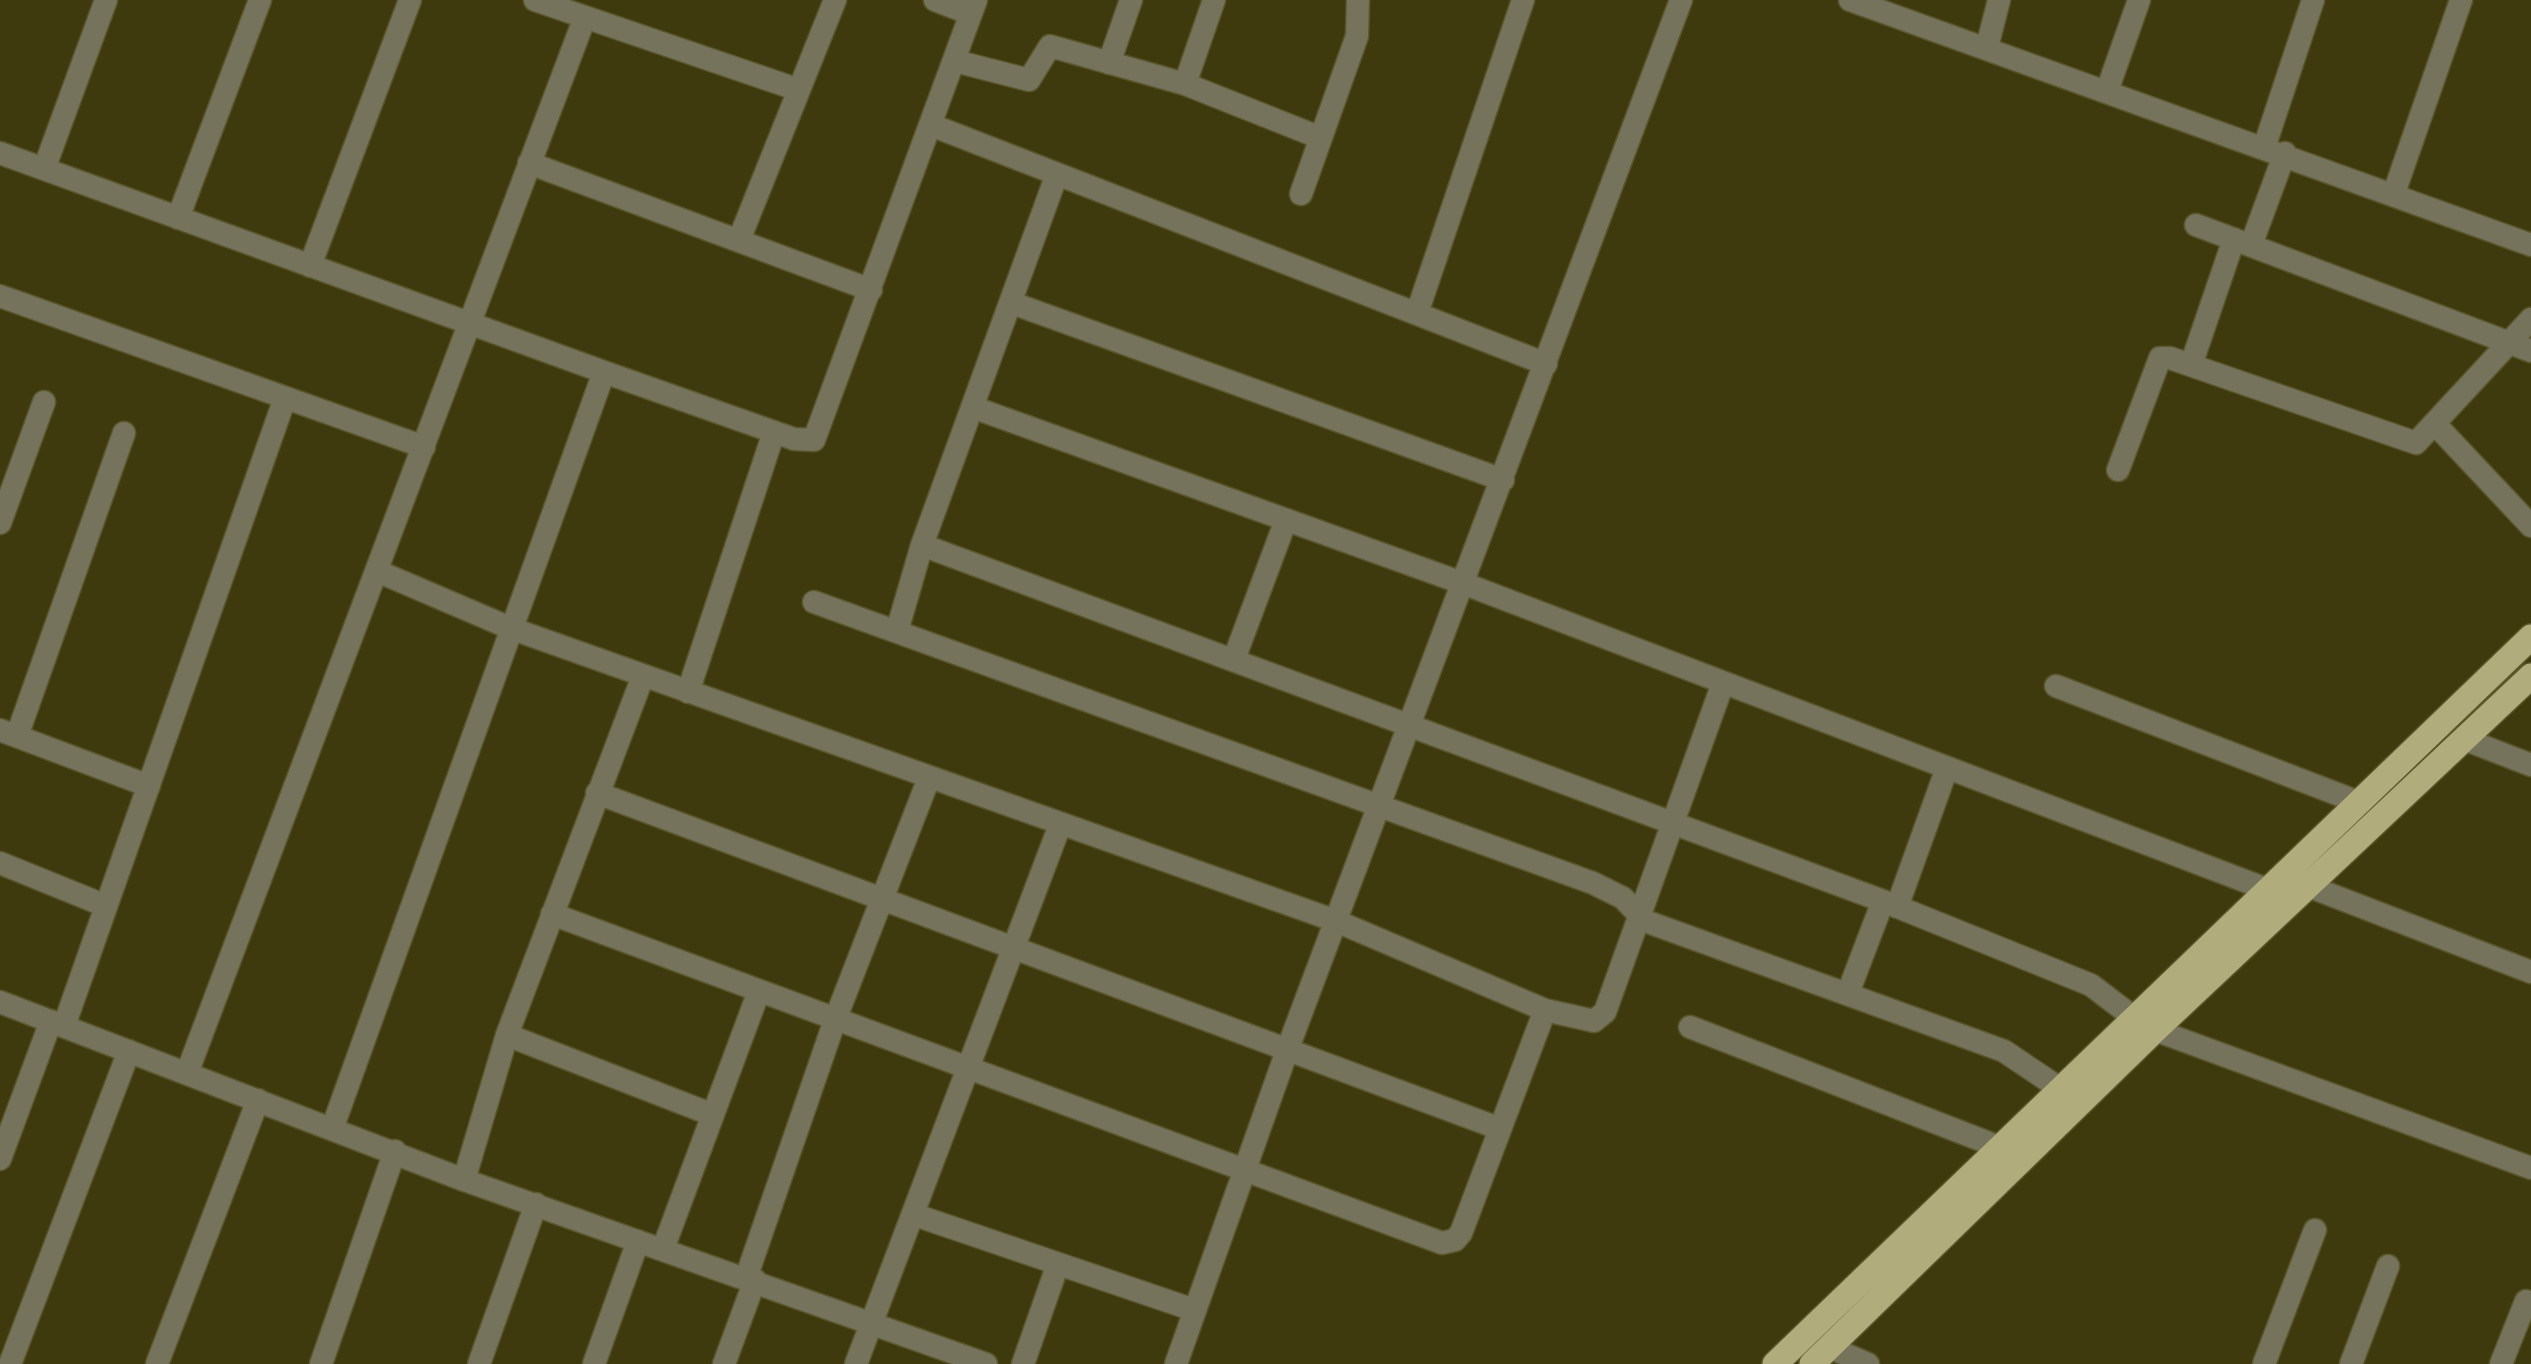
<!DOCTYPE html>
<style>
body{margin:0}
canvas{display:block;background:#3e3a0d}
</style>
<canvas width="2531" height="1364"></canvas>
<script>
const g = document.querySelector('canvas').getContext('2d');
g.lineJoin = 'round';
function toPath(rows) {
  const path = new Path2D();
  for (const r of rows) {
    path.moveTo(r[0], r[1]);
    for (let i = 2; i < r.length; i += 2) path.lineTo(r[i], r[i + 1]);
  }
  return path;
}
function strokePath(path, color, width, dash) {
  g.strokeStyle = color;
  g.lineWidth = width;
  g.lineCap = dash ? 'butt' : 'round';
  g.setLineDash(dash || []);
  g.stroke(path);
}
const minor = toPath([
 [535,0,799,90],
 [935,0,971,14],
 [1850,0,2531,245],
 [1987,47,1999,0],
 [955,61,1029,80,1050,46,1185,84,1321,138],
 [1109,63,1131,0],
 [1185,84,1214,0],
 [2107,91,2139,0],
 [931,125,1546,364],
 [2265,145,2313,0],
 [0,153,604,372,794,439,814,440,976,0],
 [529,163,871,290],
 [44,169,106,0],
 [2394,193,2461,0],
 [1301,194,1357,36,1358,0],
 [178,218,260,0],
 [2196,225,2531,351],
 [739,240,835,0],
 [2251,245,2285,153],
 [310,266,410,0],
 [0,296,424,447],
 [1012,303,1503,480],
 [1417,313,1523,0],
 [2191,365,2234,239],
 [975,408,1465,584,2266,889],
 [2436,425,2531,526],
 [2118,470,2160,358,2170,358,2416,443,2531,319],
 [0,523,44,402],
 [922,545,1883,901,2091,985,2133,1017],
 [377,571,510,628,1336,921,1545,1010,1594,1021,1605,1012,1723,683],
 [814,602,1593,883,1623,898,1645,921,2004,1051,2059,1088],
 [897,631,922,545,1057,174],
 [1234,659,1286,520],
 [2056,686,2358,802],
 [688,692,774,432],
 [0,730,149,786],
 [17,736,124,433],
 [2464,739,2531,765],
 [597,793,1498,1128],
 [0,863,106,906],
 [2308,886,2531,972],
 [1897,907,1947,768],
 [552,914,1442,1243,1455,1240,1461,1233,1545,1010],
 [1848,993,1883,901],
 [0,1002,464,1180,986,1364],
 [64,1026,285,398],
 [1690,1027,1999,1147],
 [2155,1030,2531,1168],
 [507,1035,713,1115],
 [187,1073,585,17],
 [332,1129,604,372],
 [0,1159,51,1021],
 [464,1180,507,1035,643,676],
 [915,1215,1194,1310],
 [663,1249,759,991],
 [746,1278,835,1020,929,778],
 [1829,1347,1868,1364],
 [10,1364,129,1051],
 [157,1364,258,1100],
 [321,1364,395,1151],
 [479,1364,536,1204],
 [594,1364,638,1241],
 [724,1364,755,1280],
 [856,1364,1060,825],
 [1023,1364,1058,1264],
 [1176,1364,1288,1048,1681,0],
 [2264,1364,2315,1230],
 [2351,1364,2388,1266],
 [2501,1364,2526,1301]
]);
const primary = toPath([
 [1775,1364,2531,637],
 [1812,1364,2155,1030,2531,676]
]);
strokePath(minor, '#5a562c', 25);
strokePath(primary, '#5a562c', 28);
strokePath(minor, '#75735b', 22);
strokePath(primary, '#b0ac7b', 25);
</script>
